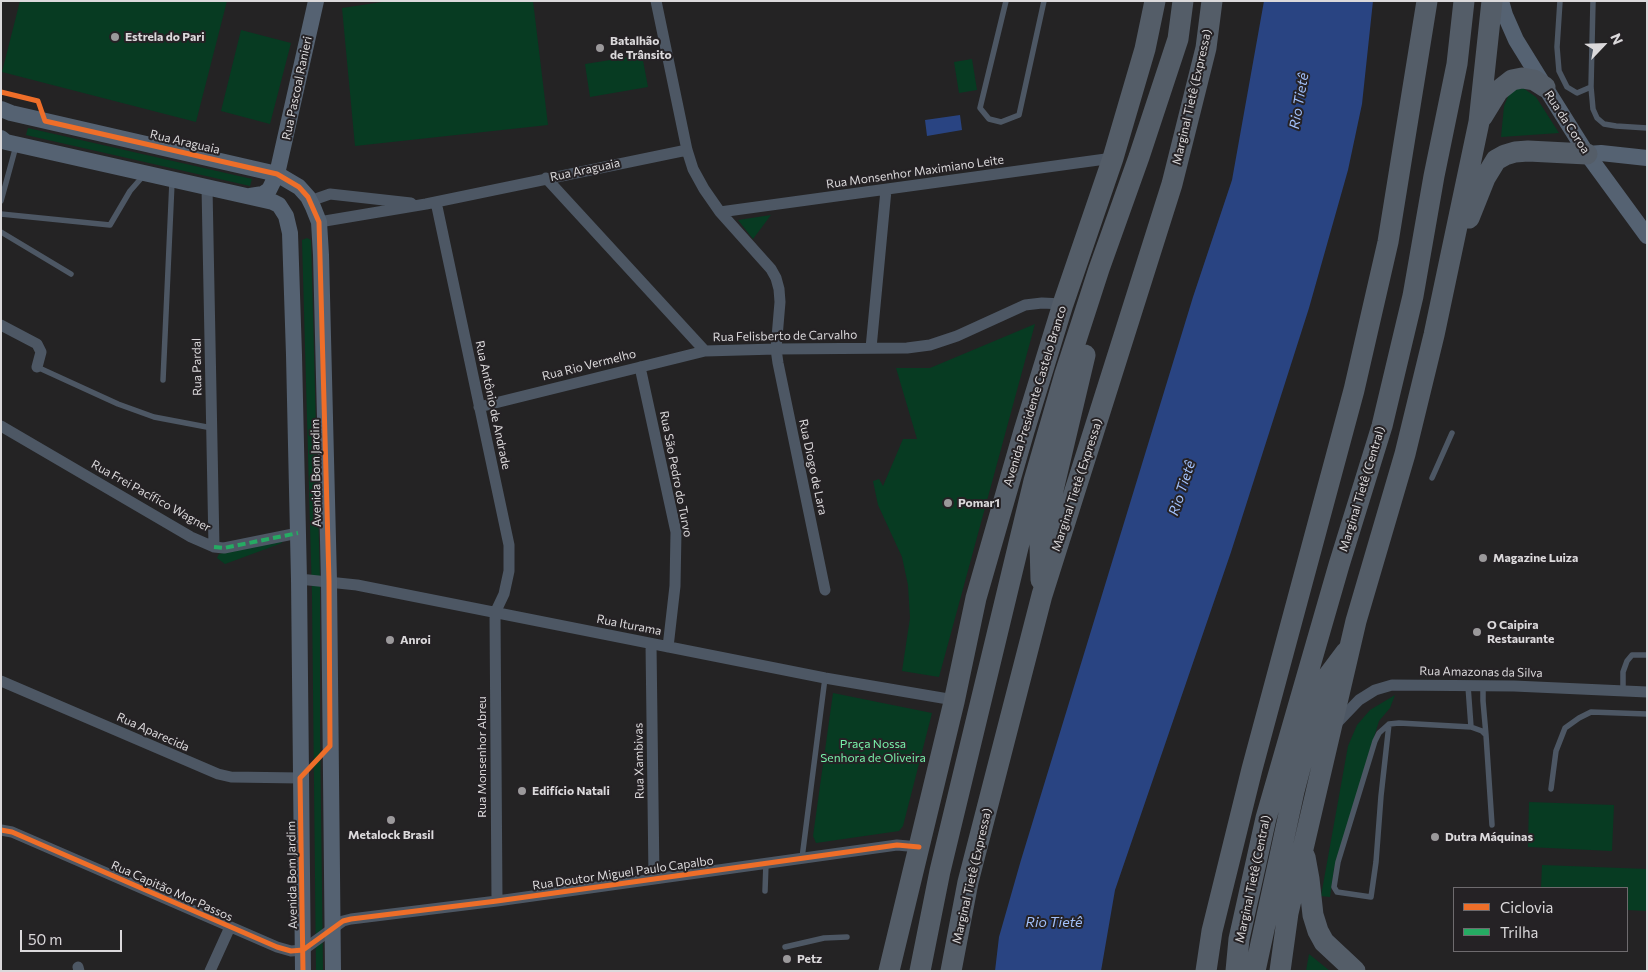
<!DOCTYPE html>
<meta charset="utf-8">
<style>
body{margin:0}
#map{position:relative;width:1648px;height:972px;overflow:hidden;background:#242324;font-family:Commissioner,sans-serif}
canvas{display:block}
.frame{position:absolute;inset:0;border:2px solid #dbd9db;pointer-events:none}
.legend{position:absolute;left:1453px;top:887px;width:175px;height:65px;box-sizing:border-box;background:#252225;border:1px solid #6e6b6e;margin:0;padding:6px 9px;list-style:none;font-size:15px;color:#dbd9db}
.legend li{display:flex;align-items:center;gap:10px;height:25px}
.legend b{width:25px;border:1px solid #6e6b6e}
.north{position:absolute;left:1578px;top:20px;width:50px;height:50px;-webkit-text-stroke:4px #252225;paint-order:stroke;rotate:66deg;font-size:14px;font-weight:700;line-height:20px;text-align:center;color:#dbd9db}
.north::after{content:'';display:block;margin:auto;width:18px;height:22px;background:#dbd9db;clip-path:polygon(50% 0,100% 100%,50% 72%,0 100%)}
.scale{position:absolute;left:20px;top:930px;width:102px;height:22px;box-sizing:border-box;border:2px solid #dbd9db;border-top:0;padding-left:6px;font-size:15px;line-height:18px;white-space:nowrap;color:#dbd9db;-webkit-text-stroke:4px #252225;paint-order:stroke}
</style>
<div id="map">
<canvas width="1648" height="972"></canvas>
<div class="frame"></div>
<ul class="legend">
<li><b style="height:6px;background:#ee6e29"></b>Ciclovia</li>
<li><b style="height:6px;background:#26ab63"></b>Trilha</li>
</ul>
<div class="north">N</div>
<div class="scale">50 m</div>
</div>
<script>
const g = document.querySelector('canvas').getContext('2d');
g.lineJoin = 'round';
function paint(path, color) {
  g.fillStyle = color;
  g.fill(path, 'evenodd');
}
function toPath(rows) {
  const path = new Path2D();
  for (const r of rows) {
    path.moveTo(r[0], r[1]);
    for (let i = 2; i < r.length; i += 2) path.lineTo(r[i], r[i + 1]);
  }
  return path;
}
function strokePath(path, color, width, dash) {
  g.strokeStyle = color;
  g.lineWidth = width;
  g.lineCap = dash ? 'butt' : 'round';
  g.setLineDash(dash || []);
  g.stroke(path);
}
function write(font, color, halo, rows, align = 'center') {
  g.font = font + ' Commissioner,sans-serif';
  g.lineWidth = 4;
  g.setLineDash([]);
  g.textBaseline = 'middle';
  g.strokeStyle = halo;
  g.fillStyle = color;
  for (const [text, x, y, turn = 0] of rows) {
    g.save();
    g.translate(x, y);
    g.rotate((+turn || 0) * Math.PI / 180);
    g.textAlign = isNaN(turn) ? turn : align;
    if (halo) g.strokeText(text, 0, 0);
    g.fillText(text, 0, 0);
    g.restore();
  }
}
paint(toPath([
 [20,1,227,1,196,122,2,72],
 [389,1,533,1,548,125,355,146,342,8],
 [241,30,291,43,270,124,221,111],
 [642,55,648,87,590,97,585,64],
 [972,59,977,90,959,93,954,62],
 [1523,88,1536,97,1559,133,1501,137,1504,106,1509,94,1513,89],
 [28,128,252,179,250,186,26,135],
 [771,215,753,239,738,220],
 [307,238,311,240,320,581,320,730,323,971,316,971,312,595,302,240],
 [1035,324,939,677,902,671,910,618,908,585,902,557,878,505,873,481,879,479,883,486,903,439,917,439,896,368,930,368],
 [282,539,282,543,225,564,217,558,219,554],
 [833,693,932,713,903,826,899,831,816,843,813,836],
 [1395,695,1390,708,1379,721,1334,869,1330,897,1321,896,1348,746,1357,725,1370,710],
 [1529,802,1614,805,1612,851,1528,847],
 [1542,865,1647,869,1647,911,1627,910,1627,888,1541,888],
 [1309,954,1330,971,1306,971]
]), '#073b22');
paint(toPath([
 [1264,1,1373,1,1362,104,1348,170,1309,308,1231,552,1115,890,1101,971,995,971,999,937,1021,860,1193,297,1232,180],
 [960,115,962,130,927,136,925,120]
]), '#294482');
strokePath(toPath([
 [1006,1,980,108,989,119,1001,122,1019,115,1044,1],
 [1560,1,1557,47,1559,71,1567,87,1577,93,1591,87],
 [1593,1,1591,87,1593,109,1597,118,1604,124,1616,126,1647,128],
 [1,201,16,146],
 [1,214,110,225,130,191,144,175],
 [1,232,71,274],
 [37,367,118,404,154,417,212,428],
 [163,380,172,182],
 [1432,478,1452,433],
 [1468,686,1471,727],
 [1483,686,1483,701,1486,735],
 [1623,691,1623,672,1627,661,1632,655,1647,655],
 [1389,724,1381,796,1376,862,1371,897,1337,892,1334,887,1338,862,1375,741,1379,733,1389,724,1399,723,1471,727,1482,731,1486,735,1492,825],
 [1551,789,1556,751,1565,728,1579,718,1591,712,1647,714],
 [802,858,825,678],
 [765,891,766,863],
 [785,947,824,938,847,937]
]), '#4d5764', 5.5);
strokePath(toPath([
 [656,1,687,150,693,169,704,189,720,212,771,269,776,278,779,289,780,302,776,349,778,363,825,590],
 [546,178,705,351],
 [207,187,214,547],
 [310,201,330,194,411,203],
 [436,202,509,545,509,571,504,594,495,613,497,901],
 [720,212,1113,158],
 [319,222,426,204,687,150],
 [1,325,37,344,41,352,37,367],
 [871,348,886,190],
 [640,367,676,532,675,586,668,647],
 [479,407,705,351,776,349,907,348,930,345,957,336,1025,305,1042,303,1063,304],
 [1,426,191,537,214,547,224,548,298,533],
 [299,579,357,585,825,678,954,700],
 [651,644,654,878],
 [1,681,218,774,231,777,300,778],
 [1336,724,1359,700,1375,690,1392,685,1514,686,1647,692],
 [1,830,12,832,277,947,291,951,303,950,343,921,351,919,497,901,897,845,919,847],
 [78,967,79,971],
 [210,971,230,927]
]), '#4d5764', 11);
strokePath(toPath([
 [1501,1,1505,15,1516,40,1545,87,1587,154,1647,236],
 [1,109,11,113,277,174,299,187,308,197,313,207,319,222,321,255,329,581,333,971],
 [1,138,6,142,273,202,279,205,286,216,290,233,294,355,299,579,303,971],
 [1587,154,1601,153,1647,158],
 [250,196,263,194,269,190,277,174,316,1]
]), '#556272', 16);
strokePath(toPath([
 [1482,117,1498,91,1512,80,1522,78,1534,80,1545,87],
 [1469,218,1485,178,1496,160,1505,155,1515,152,1528,151,1587,154],
 [1041,580,1040,545,1085,355],
 [1305,857,1309,879,1313,915,1318,931,1324,942,1355,971],
 [889,971,954,702,976,598,1024,431,1063,304,1113,158,1145,49,1155,1],
 [920,971,940,871,1034,481,1065,374,1099,269,1139,157,1178,39,1183,1],
 [951,971,968,882,1042,595,1172,184,1206,48,1212,1],
 [1206,971,1212,931,1252,769,1354,390,1388,242,1427,1],
 [1236,971,1239,939,1266,818,1339,565,1382,426,1413,296,1434,176,1457,64,1464,1],
 [1255,971,1294,791,1322,684,1346,652],
 [1280,971,1288,913,1356,621,1405,454,1434,335,1479,122,1492,1]
]), '#545d68', 21);
strokePath(toPath([
 [214,547,224,548,298,533]
]), '#26ab63', 4, [8, 4]);
strokePath(toPath([
 [1,92,38,101,45,121,277,174,299,187,308,197,319,222,329,581,330,746,300,778,303,971],
 [1,830,12,832,277,947,291,951,303,950,343,921,351,919,497,901,897,845,919,847]
]), '#ee6e29', 5);
for (const [x, y, r, color] of [
 [115,37,5,"#9b999b"],
 [600,48,5,"#9b999b"],
 [948,503,5,"#9b999b"],
 [1483,558,5,"#9b999b"],
 [1477,632,5,"#9b999b"],
 [390,640,5,"#9b999b"],
 [522,791,5,"#9b999b"],
 [391,820,5,"#9b999b"],
 [1435,837,5,"#9b999b"],
 [787,959,5,"#9b999b"]
]) {
  const dot = new Path2D();
  dot.arc(x, y, r, 0, 2 * Math.PI);
  g.fillStyle = color;
  g.fill(dot);
  strokePath(dot, '#252225', 2);
}
write('bold 12px', '#dbd9db', '#252225', [
 ["Estrela do Pari",125,37],
 ["Batalhão",610,41],
 ["de Trânsito",610,55],
 ["Pomar1",958,503],
 ["Magazine Luiza",1493,558],
 ["O Caipira",1487,625],
 ["Restaurante",1487,639],
 ["Anroi",400,640],
 ["Edifício Natali",532,791],
 ["Metalock Brasil",391,835,"center"],
 ["Dutra Máquinas",1445,837],
 ["Petz",797,959]
], 'left');
write('12px', '#dbd9db', '#252225', [
 ["Rua Pascoal Ranieri",297,88,-78],
 ["Marginal Tietê (Expressa)",1192,97,-77],
 ["Rua da Coroa",1567,122,57],
 ["Rua Araguaia",185,142,13],
 ["Rua Araguaia",585,170,-12],
 ["Rua Monsenhor Maximiano Leite",915,172,-8],
 ["Rua Felisberto de Carvalho",785,336,-1],
 ["Rua Rio Vermelho",589,365,-14],
 ["Rua Pardal",197,367,-91],
 ["Avenida Presidente Castelo Branco",1035,396,-73],
 ["Rua Antônio de Andrade",493,405,78],
 ["Rua Diogo de Lara",813,467,78],
 ["Avenida Bom Jardim",316,473,-91],
 ["Rua São Pedro do Turvo",676,474,79],
 ["Marginal Tietê (Expressa)",1077,485,-72],
 ["Marginal Tietê (Central)",1362,489,-73],
 ["Rua Frei Pacífico Wagner",151,496,29],
 ["Rua Iturama",629,625,11],
 ["Rua Amazonas da Silva",1481,672,1],
 ["Rua Aparecida",153,732,24],
 ["Rua Monsenhor Abreu",482,757,-90],
 ["Rua Xambivas",639,761,-91],
 ["Rua Doutor Miguel Paulo Capalbo",623,873,-8],
 ["Avenida Bom Jardim",292,875,-91],
 ["Marginal Tietê (Expressa)",972,876,-77],
 ["Marginal Tietê (Central)",1253,879,-78],
 ["Rua Capitão Mor Passos",172,891,24]
]);
write('12px', '#79f2ab', '#252225', [
 ["Praça Nossa",873,744],
 ["Senhora de Oliveira",873,758]
]);
write('italic 14px', '#a3c1fb', '#252225', [
 ["Rio Tietê",1299,101,-80],
 ["Rio Tietê",1182,488,-72],
 ["Rio Tietê",1054,922]
]);
</script>
